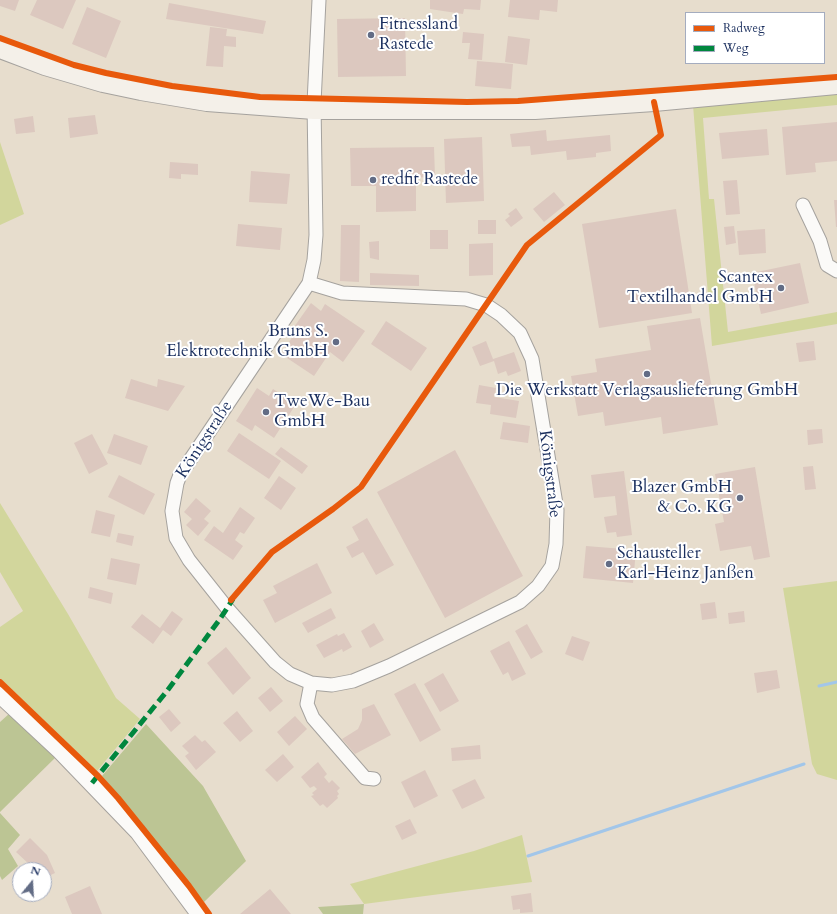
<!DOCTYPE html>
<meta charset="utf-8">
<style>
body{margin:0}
#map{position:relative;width:837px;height:914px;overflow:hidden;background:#e7ddcd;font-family:Cardo,serif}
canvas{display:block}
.legend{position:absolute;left:685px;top:12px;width:140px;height:52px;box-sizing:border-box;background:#fff;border:1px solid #a4acbf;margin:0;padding:5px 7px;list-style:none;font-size:12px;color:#1b2f5e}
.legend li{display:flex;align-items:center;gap:8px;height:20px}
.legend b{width:20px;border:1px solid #a4acbf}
.north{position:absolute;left:12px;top:862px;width:40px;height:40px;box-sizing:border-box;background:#fff;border:1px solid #a4acbf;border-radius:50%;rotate:18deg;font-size:11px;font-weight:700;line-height:16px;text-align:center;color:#1b2f5e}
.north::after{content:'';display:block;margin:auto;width:14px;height:18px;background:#626c85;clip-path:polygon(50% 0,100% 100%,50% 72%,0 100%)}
</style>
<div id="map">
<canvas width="837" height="914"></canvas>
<ul class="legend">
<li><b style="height:5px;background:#e8590c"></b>Radweg</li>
<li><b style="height:5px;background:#00873e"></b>Weg</li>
</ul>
<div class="north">N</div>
</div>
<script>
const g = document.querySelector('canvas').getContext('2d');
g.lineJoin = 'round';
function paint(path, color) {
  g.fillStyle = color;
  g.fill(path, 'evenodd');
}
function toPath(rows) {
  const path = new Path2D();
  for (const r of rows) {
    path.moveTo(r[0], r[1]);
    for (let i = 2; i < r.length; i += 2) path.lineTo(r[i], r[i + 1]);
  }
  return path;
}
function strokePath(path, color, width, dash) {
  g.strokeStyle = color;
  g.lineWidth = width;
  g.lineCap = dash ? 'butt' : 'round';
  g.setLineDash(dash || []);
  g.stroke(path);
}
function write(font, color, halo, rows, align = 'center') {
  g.font = font + ' Cardo,serif';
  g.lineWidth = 4;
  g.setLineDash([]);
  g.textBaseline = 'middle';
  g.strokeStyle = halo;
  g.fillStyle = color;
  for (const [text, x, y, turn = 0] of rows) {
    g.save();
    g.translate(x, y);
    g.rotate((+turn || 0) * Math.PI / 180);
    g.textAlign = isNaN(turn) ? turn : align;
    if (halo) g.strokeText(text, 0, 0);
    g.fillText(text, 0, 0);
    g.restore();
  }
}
paint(toPath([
 [837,92,837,105,703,118,709,199,714,199,728,332,837,312,837,324,712,346,693,105],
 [0,142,24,214,0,225],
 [0,503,68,614,116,698,140,719,97,771,0,678,0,627,23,611,0,572],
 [837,581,837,780,817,774,812,764,783,588],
 [522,835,532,882,364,904,350,884,474,851]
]), '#d2d69c');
paint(toPath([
 [10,713,56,757,0,812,0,722],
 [146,724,203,786,246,861,204,902,143,825,102,776],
 [0,813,20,835,8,849,18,866,2,880,0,876],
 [364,904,363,914,323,914,318,907]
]), '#bcc594');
strokePath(toPath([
 [819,686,837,682],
 [528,856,804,764]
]), '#a2c6e9', 3);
paint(toPath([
 [0,0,19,0,15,11,0,6],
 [37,0,76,0,63,29,30,15],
 [430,0,481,0,480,10,464,9,463,14,430,9],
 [510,0,558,0,557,12,540,10,539,20,508,17],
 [169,3,266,21,263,34,166,19],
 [87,7,121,21,106,58,72,44],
 [405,18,406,76,338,77,337,19],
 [210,27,227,29,226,36,236,37,236,47,224,46,223,67,206,66],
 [463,32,484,34,482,60,468,59,470,43,462,43],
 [508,36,530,39,527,65,505,62],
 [477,61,513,64,511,89,475,86],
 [95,115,98,134,70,138,68,118],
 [33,116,35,132,16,134,14,119],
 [837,122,837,161,815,163,816,172,786,175,782,127],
 [767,129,769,155,722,159,719,133],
 [546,130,547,141,610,135,611,151,596,153,596,157,567,160,566,151,531,155,530,146,512,147,510,134],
 [482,137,484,201,446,203,444,139],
 [434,147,435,177,396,178,396,183,416,183,416,211,376,212,376,186,351,186,350,148],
 [170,162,198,164,198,175,181,174,181,179,169,178],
 [251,171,290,174,287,204,249,202],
 [737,180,740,214,726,215,723,181],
 [554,192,565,205,544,222,533,209],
 [834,200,837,200,837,227,836,227],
 [516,208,523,218,511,227,505,220,510,216,508,214],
 [676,209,692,313,599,328,582,224],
 [478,220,496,220,496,234,478,234],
 [238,224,282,228,280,250,236,246],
 [341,225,360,225,359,282,340,281],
 [734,226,736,243,726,245,724,227],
 [765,229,766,253,739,255,737,231],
 [430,230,448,230,448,249,430,249],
 [379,241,379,260,370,258,369,242],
 [493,243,493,275,469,276,469,244],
 [800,263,809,303,761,314,752,273],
 [370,273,419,275,419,286,370,285],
 [311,303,321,311,325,304,365,331,343,362,330,352,314,376,281,354,297,330,294,327],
 [700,318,718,425,663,434,661,417,605,426,603,412,578,416,571,376,597,372,595,359,651,350,647,326],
 [386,321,427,348,411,371,371,344],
 [486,341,493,359,514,352,521,371,508,376,506,371,498,374,494,361,480,366,472,347],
 [814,341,816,360,799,362,796,343],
 [131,379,157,387,158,379,185,386,168,411,125,398],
 [479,385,496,388,494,397,519,401,516,418,490,414,491,405,476,403],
 [257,388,269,396,273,389,296,404,274,438,255,425,252,431,236,421],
 [503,422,530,426,528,443,500,439],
 [822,429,823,443,808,445,807,430],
 [239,433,281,461,269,479,227,451],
 [92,434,108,464,89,474,74,443],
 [114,434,148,446,141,465,107,453],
 [281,447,308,466,302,474,275,454],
 [455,450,523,576,445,618,377,492],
 [813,466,816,489,805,490,803,467],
 [755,467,770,557,754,560,751,546,720,551,715,524,724,522,715,474],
 [624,471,632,535,617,537,616,532,607,533,604,517,617,515,615,496,594,498,591,475],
 [119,475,155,494,144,515,108,497],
 [279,476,296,488,281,510,264,498],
 [196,498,211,511,204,519,209,523,198,536,186,525,192,519,184,512],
 [240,507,255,518,244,534,240,532,235,540,243,546,233,560,204,540,214,526,223,533],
 [96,510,115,515,110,537,91,533],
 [367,518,394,565,376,575,363,552,352,558,346,547,359,540,352,527],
 [118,533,134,536,132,546,116,542],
 [586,546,636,550,633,583,583,578],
 [111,558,140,564,136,585,107,579],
 [317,563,332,593,275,623,263,600,277,593,273,586],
 [90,587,113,593,111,604,88,598],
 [715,602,717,618,702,620,700,604],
 [331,608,336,618,308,633,302,623],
 [172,611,183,619,171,636,163,630,153,644,131,627,142,614,160,628],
 [744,611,745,622,729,624,728,613],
 [374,623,384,640,370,648,361,631],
 [527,624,543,652,531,659,515,631],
 [344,633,352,647,343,652,342,649,324,658,316,645,337,634,338,636],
 [572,636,590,642,583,661,565,654],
 [509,641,526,674,512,681,508,672,503,675,490,651],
 [226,647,251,678,233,695,207,663],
 [777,670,780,688,757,693,754,673],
 [443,673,459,701,440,712,424,684],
 [415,683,441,730,420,742,394,694],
 [271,687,283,701,270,712,258,698],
 [374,704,391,735,355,754,342,739,358,729,362,720,362,709],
 [169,709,181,723,171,732,159,717],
 [237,711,253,731,240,742,223,723],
 [295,716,307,729,289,746,277,732],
 [195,735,202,742,205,740,216,752,196,770,185,756,189,753,182,746],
 [480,745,481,759,452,761,451,748],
 [283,754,294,767,277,782,265,770],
 [318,762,327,774,324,777,329,783,332,780,340,788,337,791,339,794,337,796,338,798,327,808,323,804,320,806,311,796,314,795,312,793,317,789,314,786,310,788,301,777],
 [425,770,438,796,414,808,401,782],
 [475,779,485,798,462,809,452,790],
 [410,819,417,833,402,840,395,826],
 [30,838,47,855,55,873,44,878,44,870,32,870,30,865,16,852],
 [90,886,102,914,72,914,65,897],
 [270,889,291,914,240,914],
 [531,893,533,912,520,913,520,909,513,910,511,896]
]), '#dcc8bf');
const minor = toPath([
 [803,205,820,241,827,265,837,271],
 [309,283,342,293,466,299,486,305,501,315,520,333,532,359,557,510,556,544,552,566,538,586,520,602,389,666,353,681,332,685,311,683,290,674,275,662,227,608,189,560,176,538,172,511,177,483,180,475,309,283,314,260,316,235,314,103,319,0],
 [311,683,307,704,313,718,365,778,374,779]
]);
const tertiary = toPath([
 [0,695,60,751,138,832,199,914]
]);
const secondary = toPath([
 [0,49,45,66,103,83,141,91,207,102,314,110,535,110,654,102,837,85]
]);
strokePath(minor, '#a5a29e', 15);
strokePath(tertiary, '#a5a29e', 18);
strokePath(secondary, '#a5a29e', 20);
strokePath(minor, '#fbfaf8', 13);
strokePath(tertiary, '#fbfaf8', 16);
strokePath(secondary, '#f4f0e9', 18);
strokePath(toPath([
 [92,783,167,691,220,619,233,599]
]), '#00873e', 5, [10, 5]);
strokePath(toPath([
 [0,38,74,65,106,73,172,86,260,97,467,102,518,101,837,77],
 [231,600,272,552,333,509,361,487,527,245,661,135,654,102],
 [0,682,98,776,118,798,189,886,209,914]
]), '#e8590c', 6);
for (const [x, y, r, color] of [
 [371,35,4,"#626c85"],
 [373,180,4,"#626c85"],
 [781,288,4,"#626c85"],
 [336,342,4,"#626c85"],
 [647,374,4,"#626c85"],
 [266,412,4,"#626c85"],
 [740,498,4,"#626c85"],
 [609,564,4,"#626c85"]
]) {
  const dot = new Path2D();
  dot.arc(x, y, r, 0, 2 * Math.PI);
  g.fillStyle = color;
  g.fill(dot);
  strokePath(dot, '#fff', 1.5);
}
write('17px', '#1b2f5e', '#fff', [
 ["Fitnessland",379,25],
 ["Rastede",379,45],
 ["redfit Rastede",381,180],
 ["Scantex",773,278,"right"],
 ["Textilhandel GmbH",773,298,"right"],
 ["Bruns S.",328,332,"right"],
 ["Elektrotechnik GmbH",328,352,"right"],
 ["Die Werkstatt Verlagsauslieferung GmbH",647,391,"center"],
 ["TweWe-Bau",274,402],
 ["GmbH",274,422],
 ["Blazer GmbH",732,488,"right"],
 ["& Co. KG",732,508,"right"],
 ["Schausteller",617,554],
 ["Karl-Heinz Janßen",617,574]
], 'left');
write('17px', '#1b2f5e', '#fff', [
 ["Königstraße",205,440,-57],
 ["Königstraße",549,474,83]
]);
</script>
